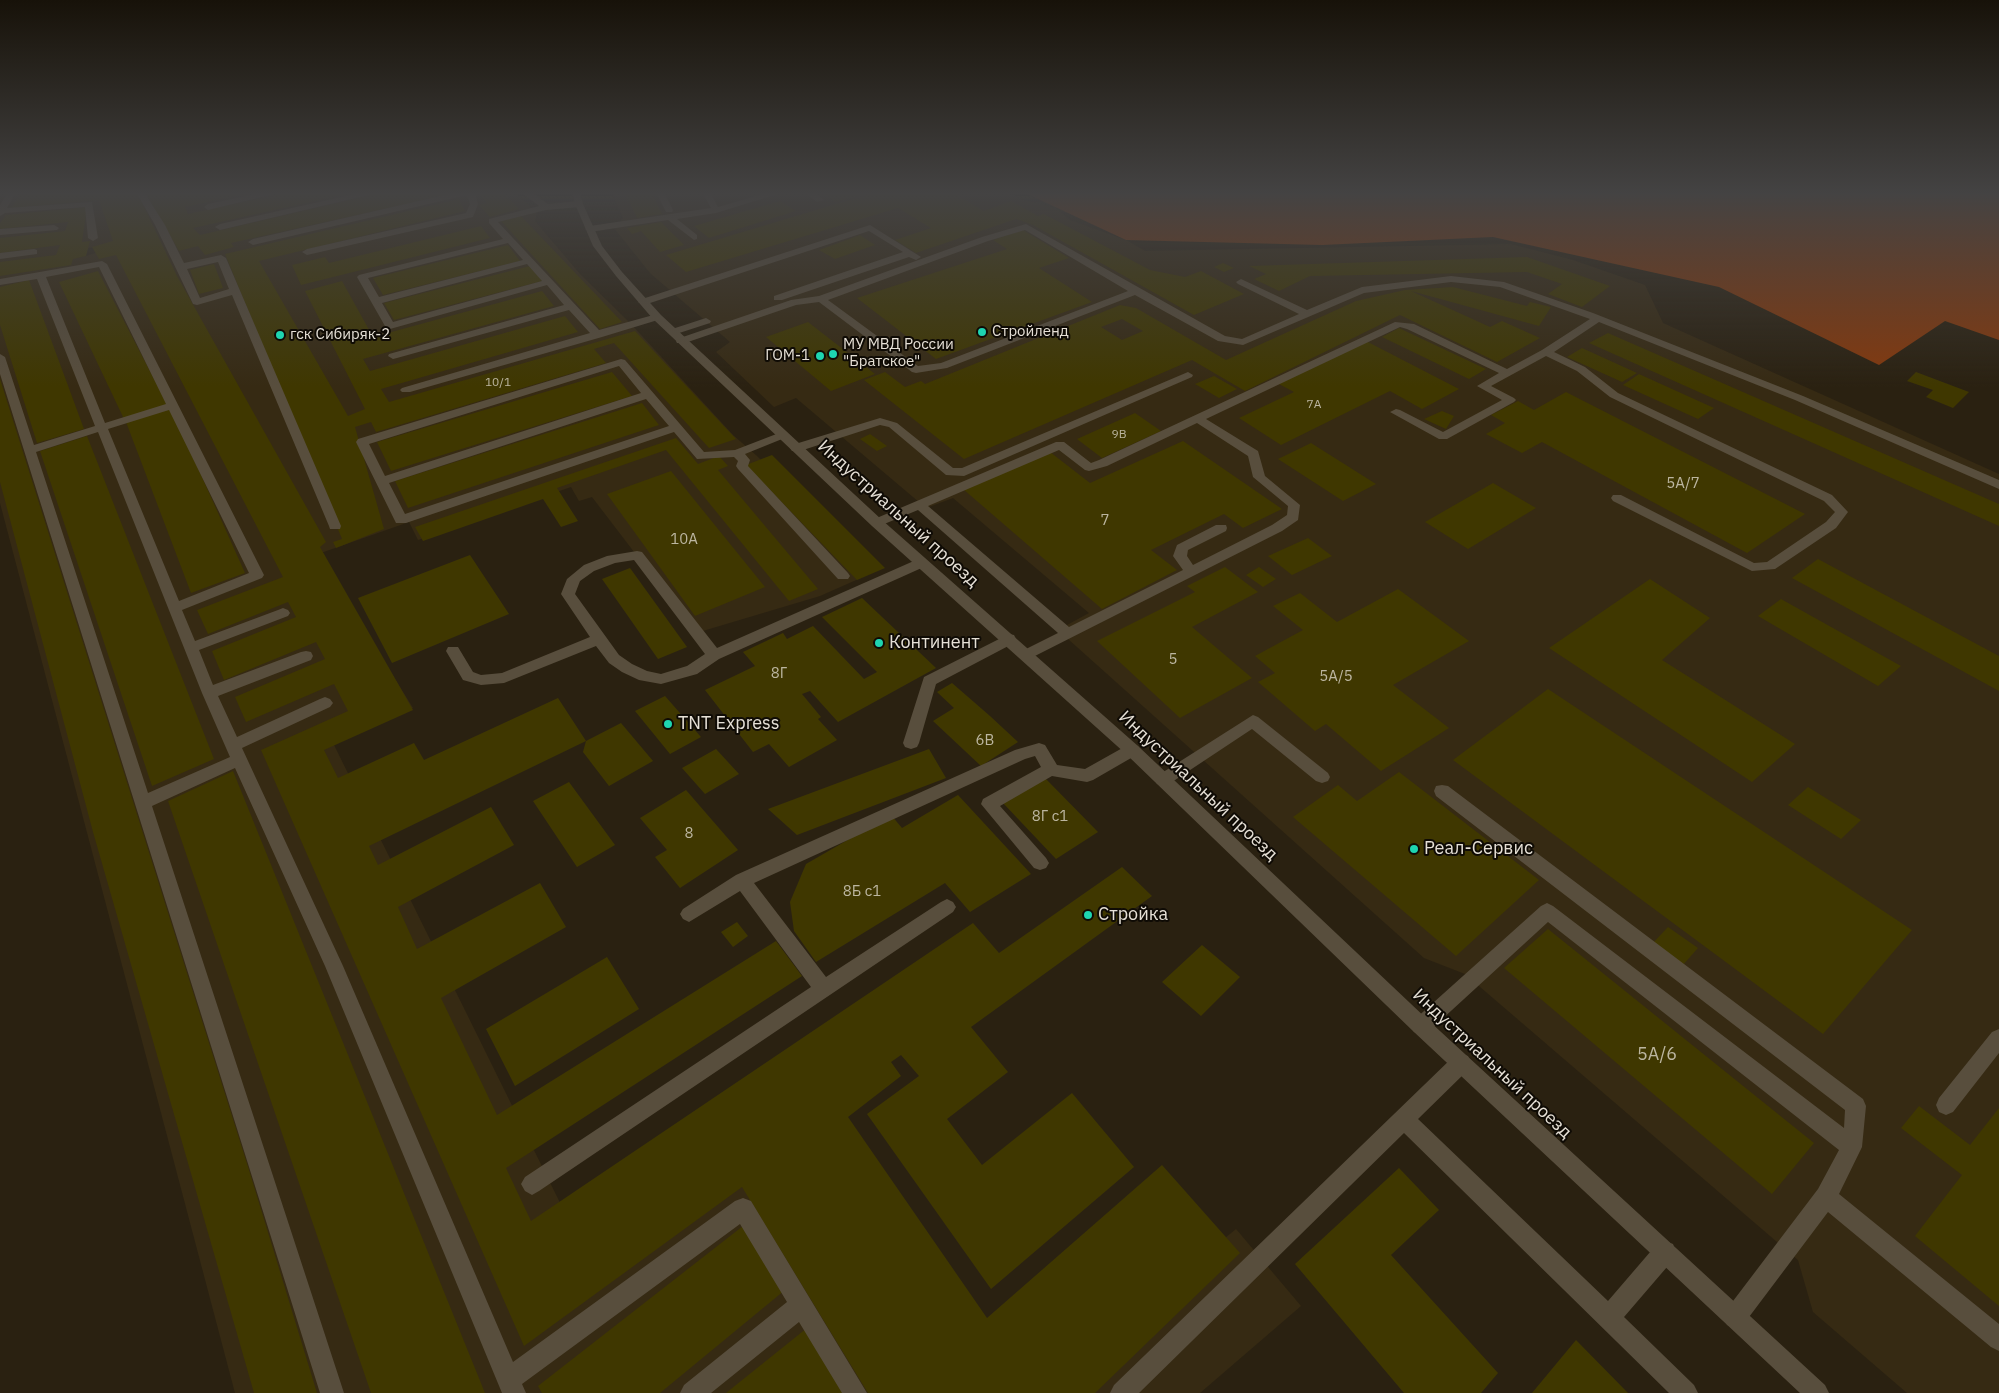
<!DOCTYPE html>
<meta charset="utf-8">
<style>
body{margin:0}
canvas{display:block;background:#2a2111}
</style>
<canvas width="1999" height="1393"></canvas>
<script>
const g = document.querySelector('canvas').getContext('2d');
g.lineJoin = 'round';
function paint(path, color) {
  g.fillStyle = color;
  g.fill(path, 'evenodd');
}
function toPath(rows) {
  const path = new Path2D();
  for (const r of rows) {
    path.moveTo(r[0], r[1]);
    for (let i = 2; i < r.length; i += 2) path.lineTo(r[i], r[i + 1]);
  }
  return path;
}
function strokePath(path, color, width, dash) {
  g.strokeStyle = color;
  g.lineWidth = width;
  g.lineCap = dash ? 'butt' : 'round';
  g.setLineDash(dash || []);
  g.stroke(path);
}
function write(font, color, halo, rows, align = 'center') {
  g.font = font + ' "IBM Plex Sans",sans-serif';
  g.lineWidth = 4;
  g.setLineDash([]);
  g.textBaseline = 'middle';
  g.strokeStyle = halo;
  g.fillStyle = color;
  for (const [text, x, y, turn = 0] of rows) {
    g.save();
    g.translate(x, y);
    g.rotate((+turn || 0) * Math.PI / 180);
    g.textAlign = isNaN(turn) ? turn : align;
    if (halo) g.strokeText(text, 0, 0);
    g.fillText(text, 0, 0);
    g.restore();
  }
}
paint(toPath([
 [0,192,514,192,537,213,535,221,580,274,631,324,733,435,757,456,872,573,820,596,696,633,592,497,579,501,571,487,418,540,409,522,318,554,413,708,334,745,567,1217,795,1068,1001,1393,235,1393,0,503,0,269,86,256,102,251,113,243,0,267],
 [612,192,1007,192,1024,200,1056,208,1070,220,1126,240,1145,251,1511,244,1573,260,1645,285,1663,323,1999,474,1999,1393,1907,1393,1813,1312,1798,1260,1465,974,1424,958,1058,630,1089,613,953,498,926,508,796,398,774,407,716,352,730,342,650,273,614,228,623,218],
 [1236,1229,1301,1306,1200,1393,1038,1393]
]), '#362a13');
paint(toPath([
 [1023,192,1999,192,1999,340,1945,321,1879,365,1719,287,1493,237,1322,245,1126,240]
]), '#85390d');
paint(toPath([
 [53,192,137,192,177,276,326,542,320,547,413,710,324,750,338,778,414,743,424,760,558,698,586,741,369,846,378,865,491,807,514,845,398,907,417,949,540,883,566,927,441,998,497,1115,776,941,802,976,506,1168,531,1221,973,923,999,953,1122,867,1152,896,971,1027,1008,1072,947,1119,982,1165,1072,1093,1134,1167,991,1289,867,1114,919,1076,901,1055,891,1062,901,1076,848,1117,987,1318,1162,1165,1240,1253,1095,1393,868,1393,742,1187,524,1346,261,750,348,711,334,684,246,722,235,697,325,659,316,642,224,680,212,651,296,617,288,602,208,634,197,610,283,577,116,255,99,259,92,247,113,241,99,200,11,208,20,195],
 [145,192,178,192,179,195,191,192,254,192,185,207,188,214,289,192,356,192,193,228,200,235,384,192,449,192,451,194,231,243,234,247,205,255,198,246,179,251],
 [478,192,503,192,519,209,490,217,479,205,487,203],
 [625,192,651,192,662,214,637,218],
 [823,192,871,192,871,193,835,202],
 [876,192,952,192,984,211,1011,201,1038,216,1044,214,1150,270,1185,277,1201,271,1244,294,1194,315,1033,225,1016,219,916,253,895,240,931,228,898,208,686,272,666,255],
 [459,199,465,211,259,261,348,416,365,409,305,291,342,281,373,337,542,291,554,306,363,359,370,371,565,316,578,332,381,389,389,402,635,331,736,439,709,448,614,343,594,349,606,363,376,432,371,422,355,427,384,529,336,548,333,542,342,539,225,254],
 [780,201,796,211,709,238,694,226],
 [87,207,82,242,90,241,86,256,73,259,71,265,0,276,0,262,56,255,60,245,0,253,0,238,65,231,68,222,0,229,0,223,6,215],
 [521,216,622,322,600,329,501,221],
 [661,222,684,245,660,252,641,231,632,234,627,228],
 [481,226,490,238,301,285,292,265,325,257,329,263],
 [1023,230,1069,258,1039,268,1092,302,936,359,857,298,1007,249,993,240],
 [860,235,875,245,835,259,819,250],
 [508,245,520,261,383,295,373,278],
 [1527,257,1610,286,1582,307,1548,294,1562,284,1527,272,1310,276,1279,291,1254,279,1266,274,1249,266],
 [1223,263,1234,268,1224,272,1214,267],
 [214,264,223,288,199,294,190,270],
 [530,266,542,281,394,320,384,303],
 [98,271,168,406,124,419,59,282],
 [29,280,84,429,37,443,0,325,0,287],
 [1453,287,1527,306,1530,302,1551,307,1539,326,1411,291,1490,327,1502,321,1540,338,1497,362,1400,315,1245,391,1192,360,964,459,864,380,885,372,905,387,921,381,925,384,1120,305,1136,308,1226,360,1356,301,1405,290],
 [1122,319,1143,331,1122,340,1101,327],
 [808,322,875,374,831,391,766,337],
 [1399,328,1486,369,1469,379,1382,337],
 [1608,333,1999,504,1999,526,1589,343],
 [1366,341,1459,389,1422,409,1390,391,1281,445,1239,418,1294,392,1277,383],
 [1582,348,1637,373,1622,382,1567,357],
 [612,372,632,396,391,471,377,442],
 [1916,372,1969,392,1953,408,1926,397,1933,390,1907,381],
 [1639,374,1714,408,1698,419,1623,385],
 [1214,376,1237,389,1219,398,1195,384],
 [0,379,249,1170,317,1393,254,1393,93,832,0,482],
 [1566,392,1805,514,1747,553,1542,442,1522,453,1486,434,1505,423,1491,415,1518,401,1534,410],
 [642,403,659,425,408,508,395,481],
 [171,408,245,573,191,593,126,422],
 [1442,411,1454,416,1446,429,1424,419],
 [1135,413,1161,431,1102,458,1077,439],
 [870,434,887,446,877,451,860,439],
 [87,436,214,759,152,786,40,451],
 [676,438,698,464,719,456,728,466,718,470,818,589,789,601,666,450,557,488,578,521,561,527,543,499,423,541,415,527],
 [1183,441,1282,509,1243,528,1224,514,1151,550,1177,570,1102,609,963,489,1050,452,1090,483],
 [1311,443,1376,484,1343,501,1278,459],
 [772,455,885,568,857,580,746,465],
 [671,471,765,587,695,616,607,494],
 [1493,483,1536,508,1468,549,1425,522],
 [1308,538,1332,556,1292,575,1268,556],
 [470,555,509,614,392,663,358,598],
 [1818,559,1999,656,1999,691,1792,578],
 [1225,567,1258,592,1192,627,1252,678,1180,718,1097,641,1195,592,1187,586],
 [1259,567,1276,579,1263,587,1246,575],
 [630,568,687,647,658,659,602,579],
 [1650,579,1710,618,1662,660,1795,744,1752,782,1549,648],
 [1398,589,1469,641,1393,685,1449,728,1381,771,1326,724,1315,731,1258,682,1275,673,1255,656,1303,630,1273,606,1300,593,1337,622],
 [862,598,936,668,838,722,810,691,802,694,821,717,818,719,837,740,789,767,769,744,753,752,705,690,755,666,743,652,783,633,787,639,813,626,864,679,877,672,822,617],
 [1781,599,1901,666,1878,686,1758,616],
 [952,683,990,716,1018,742,981,766,933,721,954,708,937,692],
 [1548,689,1912,930,1823,1034,1453,760],
 [665,696,701,737,670,754,635,711],
 [621,723,653,761,609,786,583,752,586,741],
 [716,749,739,774,705,794,682,768],
 [929,749,946,778,797,835,768,809],
 [233,771,485,1393,371,1393,168,801],
 [1399,772,1539,880,1456,956,1293,817,1338,785,1357,801],
 [1045,778,1098,832,1056,859,1003,803],
 [569,782,615,845,577,867,533,801],
 [1808,787,1861,820,1841,839,1788,805],
 [686,790,738,850,680,888,655,857,667,850,640,818],
 [958,795,1031,874,970,912,945,883,816,962,794,931,790,902,806,864,891,815,902,828],
 [737,922,748,936,733,947,721,932],
 [1668,927,1698,948,1682,966,1652,944],
 [1548,929,1814,1143,1772,1194,1504,968],
 [1202,945,1240,977,1201,1016,1162,982],
 [607,957,639,1009,515,1086,486,1029],
 [1919,1106,1970,1145,1999,1108,1999,1306,1915,1236,1962,1175,1901,1128],
 [1399,1168,1439,1210,1391,1255,1498,1373,1481,1393,1404,1393,1295,1264],
 [743,1226,785,1290,660,1393,542,1393,538,1386],
 [807,1328,845,1393,726,1393],
 [1576,1340,1628,1393,1532,1393]
]), '#3f3700');
paint(toPath([
 [8,192,16,192,7,208,92,202,98,238,93,241,88,238,85,207,5,213,0,216,0,205,8,192],
 [136,192,144,192,165,225,184,263,221,255,226,258,341,526,340,529,330,529,329,526,232,295,197,305,193,304,155,225,136,192],
 [218,262,229,289,200,298,187,269,218,262],
 [265,192,282,192,208,210,204,207,208,204,265,192],
 [364,192,381,192,220,230,215,227,220,224,364,192],
 [458,192,475,193,478,204,473,217,307,255,302,252,307,249,466,213,470,204,467,195,253,245,248,242,253,239,458,192],
 [521,192,531,192,548,204,579,201,583,204,579,207,546,210,498,222,599,330,657,314,662,317,661,319,602,337,410,392,402,392,400,390,402,388,590,333,569,310,397,358,393,359,388,356,389,354,564,305,547,285,390,329,385,326,357,277,359,275,503,239,489,223,489,219,539,206,521,192],
 [508,243,523,260,379,297,368,278,508,243],
 [527,264,542,281,393,322,382,303,527,264],
 [656,192,664,192,673,210,672,212,666,212,656,192],
 [702,192,710,192,718,207,770,192,784,192,716,213,677,219,697,235,697,239,694,240,668,220,590,232,585,229,590,226,711,208,702,192],
 [804,192,814,192,824,200,817,202,804,192],
 [1026,224,1225,336,1242,339,1299,314,1238,284,1236,282,1241,279,1307,310,1362,287,1451,276,1504,282,1593,313,1803,396,1999,480,1999,489,1795,400,1599,322,1554,352,1585,367,1618,393,1832,495,1848,512,1836,528,1775,569,1752,571,1613,501,1611,498,1613,495,1621,495,1754,563,1767,562,1826,522,1835,512,1824,501,1610,397,1577,371,1546,356,1491,386,1514,398,1516,400,1514,402,1447,439,1439,439,1390,412,1396,409,1400,410,1443,432,1502,400,1477,386,1499,373,1407,329,1400,327,1206,419,1258,451,1265,476,1300,505,1298,520,1282,531,1027,660,1022,659,1020,655,1022,651,1058,633,918,510,877,527,871,523,872,520,1056,442,1064,442,1091,463,1099,460,1395,322,1414,324,1507,369,1542,350,1590,319,1500,287,1451,282,1364,293,1243,345,1218,341,1135,295,947,368,916,373,912,372,819,302,796,305,685,343,677,343,676,341,677,339,791,300,819,296,982,237,1026,224],
 [1025,230,1128,291,941,363,918,366,828,300,988,241,1025,230],
 [1197,423,1248,456,1253,477,1288,506,1287,515,1272,525,1193,565,1187,556,1188,550,1226,531,1227,528,1226,525,1216,525,1177,545,1173,556,1183,570,1069,627,928,506,1059,450,1085,470,1089,471,1107,466,1197,423],
 [54,225,59,228,57,230,0,235,0,229,54,225],
 [870,225,921,257,916,260,909,257,782,300,774,300,774,296,903,252,869,231,647,304,643,305,638,302,639,300,870,225],
 [34,249,37,250,37,254,0,259,0,253,34,249],
 [102,261,107,264,264,575,262,578,182,610,195,641,278,610,283,608,288,610,290,613,288,616,199,650,213,685,301,652,306,651,311,652,313,656,311,660,218,696,237,737,320,699,325,697,330,699,333,703,330,707,242,748,343,966,513,1362,735,1201,743,1198,751,1201,867,1393,842,1393,799,1322,711,1393,680,1393,684,1385,787,1302,740,1224,522,1384,526,1393,502,1393,325,966,235,768,152,806,344,1393,320,1393,0,374,0,354,5,357,34,445,95,426,37,279,0,285,0,279,102,261],
 [99,267,166,404,105,423,46,277,99,267],
 [169,410,249,573,179,601,108,429,169,410],
 [98,432,202,693,230,757,148,793,36,452,98,432],
 [706,318,711,321,710,323,673,335,668,332,669,330,706,318],
 [621,359,625,360,704,452,735,450,779,433,787,433,789,435,787,437,745,454,750,460,748,466,848,573,850,576,848,579,838,579,738,469,736,466,738,461,734,457,697,459,674,432,406,523,396,523,356,442,358,439,621,359],
 [619,366,641,393,385,476,369,444,619,366],
 [646,399,669,426,405,514,389,483,646,399],
 [1188,372,1193,375,1192,377,964,476,946,475,889,427,880,425,800,451,792,451,790,448,792,445,880,418,897,423,953,468,962,468,1188,372],
 [637,551,642,552,717,648,916,560,926,560,928,563,926,566,719,659,697,674,661,684,639,680,622,672,609,663,596,646,504,683,481,685,463,680,446,651,448,647,458,647,473,672,481,675,502,673,590,637,561,594,567,579,584,565,607,556,637,551],
 [634,560,705,654,687,666,661,674,647,671,632,664,619,655,575,594,580,581,594,571,615,563,634,560],
 [1009,634,1014,635,1016,639,1014,643,936,684,919,743,917,747,911,749,905,747,903,743,924,677,1009,634],
 [1253,715,1258,717,1328,773,1330,777,1328,781,1322,783,1316,781,1252,729,1169,784,1163,786,1157,784,1155,780,1157,776,1253,715],
 [1039,743,1045,745,1057,765,1085,769,1126,746,1132,744,1138,746,1140,750,1138,754,1093,780,1087,782,1052,776,1000,806,1046,858,1049,863,1046,868,1040,870,1034,868,981,804,983,799,1041,767,1035,756,1025,759,754,883,826,977,941,902,947,899,953,902,956,907,953,912,539,1191,532,1195,525,1191,521,1184,525,1177,811,987,740,891,689,922,683,919,680,914,683,909,736,875,1015,750,1039,743],
 [1442,785,1448,786,1863,1099,1866,1106,1862,1147,1839,1194,1999,1324,1999,1351,1991,1347,1828,1212,1743,1325,1735,1328,1727,1325,1724,1317,1727,1309,1818,1189,1839,1150,1548,922,1428,1032,1421,1035,1414,1032,1411,1026,1414,1020,1541,906,1547,903,1553,906,1844,1128,1845,1110,1436,796,1434,791,1436,786,1442,785],
 [1999,1029,1999,1053,1953,1112,1946,1115,1939,1112,1936,1105,1939,1098,1992,1032,1999,1029],
 [1461,1054,1468,1056,1471,1063,1468,1070,1418,1119,1608,1301,1657,1244,1665,1241,1673,1244,1676,1252,1673,1260,1624,1317,1694,1385,1698,1393,1669,1393,1404,1133,1139,1393,1110,1393,1114,1385,1454,1056,1461,1054]
]), '#584e3d');
paint(toPath([
 [572,192,580,192,583,204,602,246,622,272,661,315,882,520,1138,746,1428,1020,1825,1385,1829,1393,1800,1393,1414,1032,1126,754,872,526,653,319,616,276,593,246,575,204,572,192]
]), '#584e3d');
const sky = g.createLinearGradient(0, 0, 0, 387);
sky.addColorStop(0, '#171209');
sky.addColorStop(0.5, '#444343');
sky.addColorStop(1, '#44434300');
g.fillStyle = sky;
g.fillRect(0, 0, 1999, 387);
for (const [x, y, r, color] of [
 [982,332,5,"#1ed5b0"],
 [280,335,5,"#1ed5b0"],
 [833,354,5,"#1ed5b0"],
 [820,356,5,"#1ed5b0"],
 [879,643,5,"#1ed5b0"],
 [668,724,5,"#1ed5b0"],
 [1414,849,5,"#1ed5b0"],
 [1088,915,5,"#1ed5b0"]
]) {
  const dot = new Path2D();
  dot.arc(x, y, r, 0, 2 * Math.PI);
  g.fillStyle = color;
  g.fill(dot);
  strokePath(dot, '#0f0b05', 2);
}
write('12px', '#bcb6a0', null, [
 ["10/1",498,383],
 ["7А",1314,405],
 ["9В",1119,435]
]);
write('15px', '#e6e0d6', '#0f0b05', [
 ["Стройленд",992,332],
 ["гск Сибиряк-2",290,335],
 ["МУ МВД России",843,345],
 ["\"Братское\"",843,362],
 ["ГОМ-1",810,356,"right"]
], 'left');
write('15px', '#bcb6a0', null, [
 ["5А/7",1683,484],
 ["7",1105,521],
 ["10А",684,540],
 ["5",1173,660],
 ["8Г",779,674],
 ["5А/5",1336,677],
 ["6В",985,741],
 ["8Г с1",1050,817],
 ["8",689,834],
 ["8Б с1",862,892]
]);
write('18px', '#e6e0d6', '#0f0b05', [
 ["Индустриальный проезд",898,514,42],
 ["Индустриальный проезд",1198,786,43],
 ["Индустриальный проезд",1492,1064,43]
]);
write('18px', '#e6e0d6', '#0f0b05', [
 ["Континент",889,643],
 ["TNT Express",678,724],
 ["Реал-Сервис",1424,849],
 ["Стройка",1098,915]
], 'left');
write('18px', '#bcb6a0', null, [
 ["5А/6",1657,1055]
]);
</script>
